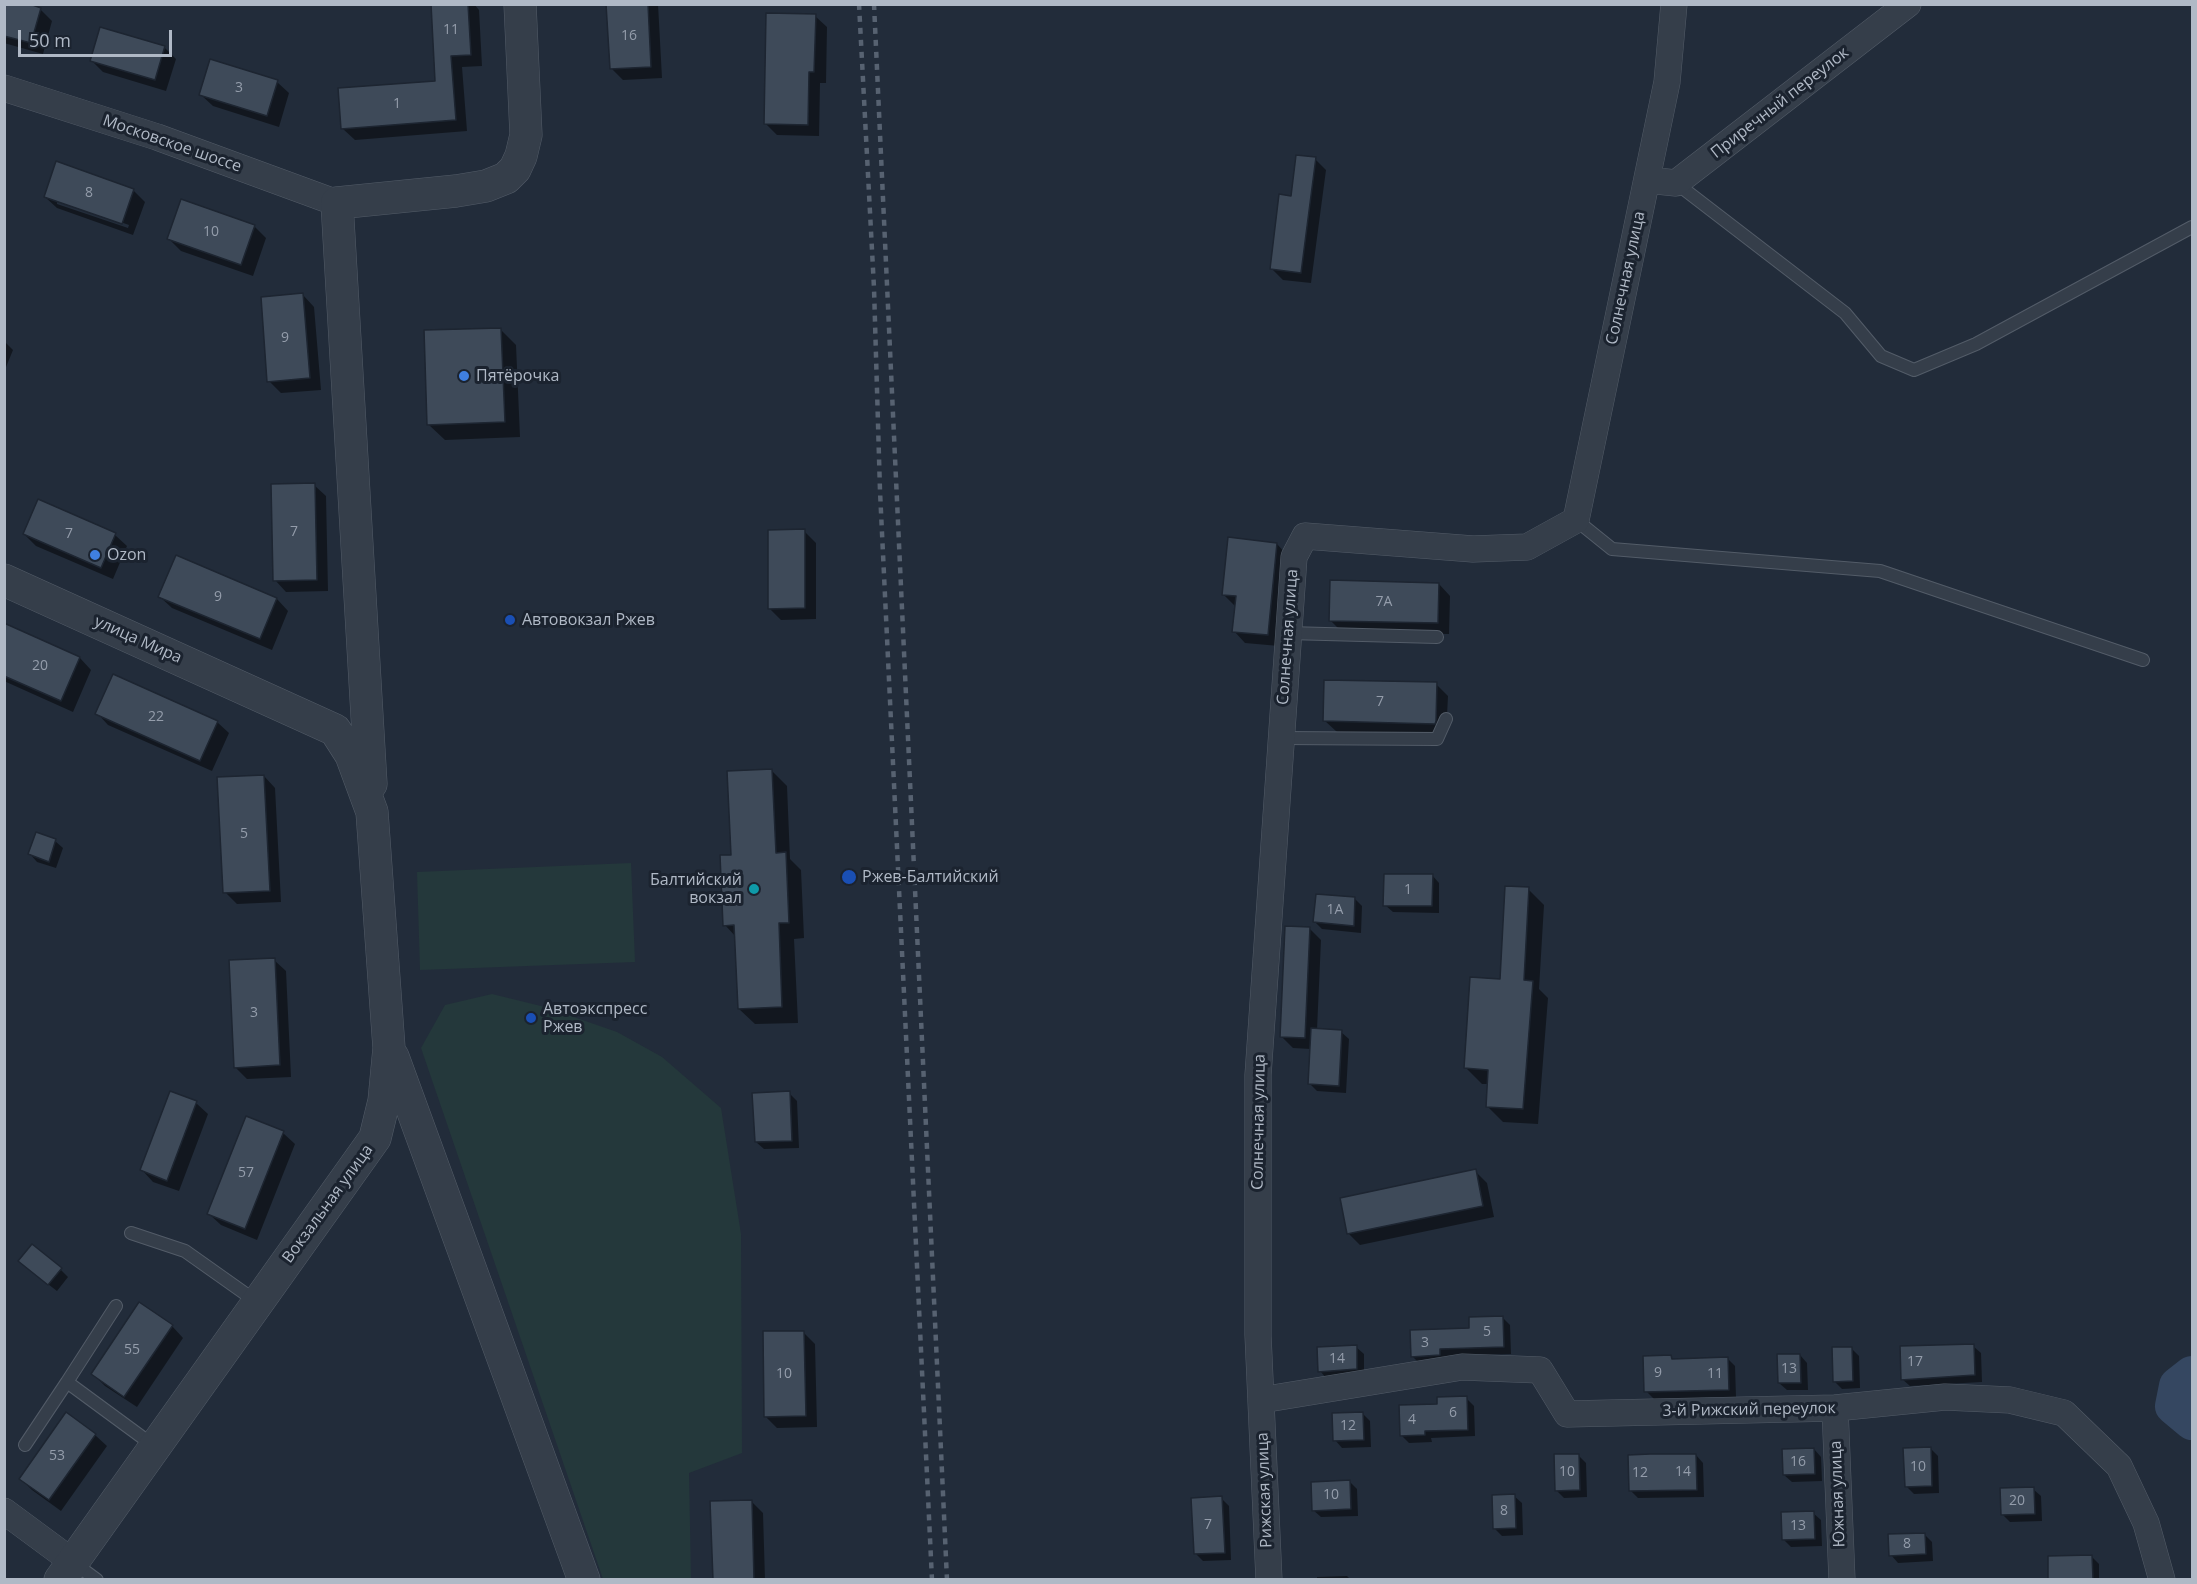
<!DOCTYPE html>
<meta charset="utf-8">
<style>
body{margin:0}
#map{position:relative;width:2197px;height:1584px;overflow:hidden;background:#222c3a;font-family:"Open Sans",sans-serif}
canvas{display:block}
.frame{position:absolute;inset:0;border:6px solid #b0b9c6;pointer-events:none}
.scale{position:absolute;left:18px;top:30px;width:154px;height:27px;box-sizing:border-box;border:3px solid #b0b9c6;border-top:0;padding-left:8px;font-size:18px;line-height:21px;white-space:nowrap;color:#b0b9c6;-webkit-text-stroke:4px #1b232f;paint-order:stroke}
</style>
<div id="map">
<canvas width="2197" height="1584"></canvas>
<div class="frame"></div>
<div class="scale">50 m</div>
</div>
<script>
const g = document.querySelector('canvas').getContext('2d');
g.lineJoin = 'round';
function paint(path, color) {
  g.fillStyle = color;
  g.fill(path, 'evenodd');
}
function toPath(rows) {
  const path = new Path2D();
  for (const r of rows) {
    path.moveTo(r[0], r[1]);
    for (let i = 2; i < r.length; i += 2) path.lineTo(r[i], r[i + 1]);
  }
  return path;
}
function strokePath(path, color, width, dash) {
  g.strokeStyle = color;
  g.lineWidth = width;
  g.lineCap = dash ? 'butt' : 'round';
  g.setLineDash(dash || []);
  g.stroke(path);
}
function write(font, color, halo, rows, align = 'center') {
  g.font = font + ' "Open Sans",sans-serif';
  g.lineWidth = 6;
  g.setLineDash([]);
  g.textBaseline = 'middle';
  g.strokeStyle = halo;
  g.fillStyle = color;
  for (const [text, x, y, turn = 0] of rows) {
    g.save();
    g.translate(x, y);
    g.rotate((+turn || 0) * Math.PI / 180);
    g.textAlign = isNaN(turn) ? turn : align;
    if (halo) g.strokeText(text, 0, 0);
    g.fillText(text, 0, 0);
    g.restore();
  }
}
paint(toPath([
 [631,863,635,962,420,970,417,872],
 [492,994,545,1007,617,1032,662,1057,721,1108,741,1234,742,1453,689,1473,691,1579,603,1579,421,1048,445,1005]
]), '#24383b');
paint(toPath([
 [4,4,40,9,52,21,43,54,4,43],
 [432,4,474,4,479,10,482,66,462,67,467,131,355,140,343,129,436,82],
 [608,4,658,4,662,78,623,80,612,69],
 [815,16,827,27,826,83,820,83,819,136,777,135,765,123],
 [164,47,176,59,166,91,103,72,92,61],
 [277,82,289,93,279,127,213,106,201,95],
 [1315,159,1326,170,1311,283,1283,280,1272,269,1292,197],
 [133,190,145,202,133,235,57,208,45,197],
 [57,200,129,225,128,228,57,204],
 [254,226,266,238,253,276,181,251,169,239],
 [303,295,314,307,321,390,281,393,269,381],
 [500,329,516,345,520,437,445,440,429,425],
 [4,341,13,350,4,372],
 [314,485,326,496,328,591,286,592,275,580],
 [39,501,115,535,127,546,113,579,36,546,24,534],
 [804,531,816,543,816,619,781,620,769,608],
 [1277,544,1288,556,1279,646,1245,643,1234,631,1235,606,1223,594],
 [1439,584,1450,596,1449,634,1342,632,1330,620],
 [160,597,277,599,288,611,272,650,172,608],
 [4,625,80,658,91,670,73,712,4,681],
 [1436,684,1448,696,1446,735,1337,732,1325,721],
 [97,713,217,722,229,733,212,771,108,725],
 [771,770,787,786,790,859,801,870,804,938,794,939,798,1023,755,1024,739,1009,736,937,725,925,733,856],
 [264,776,275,788,281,902,237,904,225,892],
 [55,841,63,848,56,868,37,862,30,854],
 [1432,875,1439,883,1439,913,1393,912,1385,905],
 [1528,889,1544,905,1539,989,1548,998,1538,1124,1503,1122,1487,1106,1489,1084,1482,1084,1466,1068,1502,981],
 [1354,898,1362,906,1361,933,1322,929,1315,922],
 [1309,928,1321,940,1317,1030,1341,1032,1349,1039,1346,1093,1317,1091,1309,1083,1311,1049,1293,1048,1281,1036],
 [274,960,286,971,291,1077,247,1079,235,1067],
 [789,1093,797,1101,799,1148,764,1149,756,1142],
 [196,1103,208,1114,179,1191,153,1182,142,1170],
 [247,1118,283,1133,295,1144,257,1240,221,1225,209,1214],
 [1475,1171,1487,1183,1494,1217,1360,1245,1349,1234],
 [27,1268,61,1270,68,1277,57,1291],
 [1503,1318,1510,1325,1511,1354,1447,1356,1447,1362,1420,1364,1412,1356],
 [172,1326,183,1338,137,1407,105,1386,93,1374],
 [803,1332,815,1344,817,1427,777,1428,766,1417],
 [1973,1346,1981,1353,1982,1382,1910,1386,1902,1379],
 [1356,1347,1364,1354,1364,1376,1327,1379,1320,1371],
 [1851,1348,1859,1356,1860,1388,1842,1389,1834,1381],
 [1800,1355,1807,1363,1808,1390,1787,1390,1779,1383],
 [1671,1357,1674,1360,1727,1358,1735,1366,1736,1397,1654,1399,1646,1391],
 [1466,1398,1474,1406,1475,1436,1431,1438,1432,1442,1409,1443,1401,1435,1439,1405],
 [1362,1413,1370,1421,1371,1447,1342,1448,1335,1440],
 [95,1435,107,1446,61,1511,32,1490,21,1479],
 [1930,1448,1938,1456,1939,1493,1914,1494,1906,1486],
 [1814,1449,1821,1457,1822,1481,1792,1482,1784,1475],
 [1578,1455,1586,1463,1587,1497,1564,1498,1556,1490],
 [1696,1455,1703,1463,1704,1497,1638,1498,1631,1491],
 [1350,1482,1357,1489,1358,1516,1321,1517,1313,1510],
 [2033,1489,2041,1496,2042,1521,2010,1522,2002,1514],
 [1514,1496,1522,1503,1523,1535,1502,1536,1494,1528],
 [1221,1498,1229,1506,1231,1560,1203,1561,1195,1553],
 [751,1501,763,1513,765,1580,715,1580],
 [1813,1513,1821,1520,1822,1546,1791,1547,1783,1539],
 [1924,1534,1932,1542,1933,1561,1898,1563,1891,1555],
 [2091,1556,2099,1564,2099,1580,2050,1580],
 [1347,1576,1351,1580,1317,1580,1317,1577]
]), '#0007');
strokePath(toPath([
 [2192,1375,2178,1386,2174,1406,2192,1421]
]), '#354761', 38);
const building = toPath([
 [4,4,30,4,41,8,31,43,4,36,4,4],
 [431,4,468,4,471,55,451,56,456,120,341,129,338,88,435,81,431,4],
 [606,4,648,4,651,67,610,69,606,4],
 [766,13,816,14,814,72,809,72,808,125,764,124,766,13],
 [100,27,165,46,155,80,90,61,100,27],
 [210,59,278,80,267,116,199,95,210,59],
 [1296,155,1316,157,1301,273,1270,269,1279,194,1291,196,1296,155],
 [56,161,134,189,122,224,44,197,56,161],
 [181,199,255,225,241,265,167,239,181,199],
 [303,293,310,378,267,382,261,297,303,293],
 [501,328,505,422,427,425,424,330,501,328],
 [315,483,317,580,273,581,271,484,315,483],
 [38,499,116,533,101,568,23,534,38,499],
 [805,529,805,608,768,609,768,530,805,529],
 [1228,537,1277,543,1268,635,1232,632,1236,596,1222,595,1228,537],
 [176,555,277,598,260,639,158,597,176,555],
 [1330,580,1439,583,1438,623,1329,621,1330,580],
 [4,623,80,657,61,701,4,676,4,623],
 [113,674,218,721,200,761,95,714,113,674],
 [1324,680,1437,682,1436,721,1435,724,1323,721,1324,680],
 [772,769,776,853,786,852,789,923,779,923,782,1007,738,1009,734,925,723,926,720,855,731,855,727,771,772,769],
 [264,775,270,891,223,893,217,777,264,775],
 [36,832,56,839,49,862,28,854,36,832],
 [1384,874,1433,874,1432,906,1383,906,1384,874],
 [1505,886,1529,887,1524,980,1533,981,1523,1109,1486,1107,1488,1070,1464,1068,1470,977,1500,979,1505,886],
 [1316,894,1355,897,1354,926,1313,922,1316,894],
 [1285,926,1310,927,1305,1038,1280,1037,1285,926],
 [275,958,280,1065,234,1068,229,960,275,958],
 [1311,1028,1342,1030,1339,1086,1308,1084,1311,1028],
 [170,1091,197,1101,167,1181,140,1170,170,1091],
 [790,1091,792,1141,755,1142,752,1093,790,1091],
 [246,1116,284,1131,245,1229,207,1214,246,1116],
 [1476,1169,1483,1206,1347,1234,1340,1198,1476,1169],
 [32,1244,62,1268,48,1285,18,1261,32,1244],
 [139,1302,173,1325,124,1397,91,1374,139,1302],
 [1503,1316,1504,1347,1440,1349,1440,1355,1411,1357,1410,1330,1469,1328,1469,1317,1503,1316],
 [763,1331,804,1331,806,1416,764,1417,763,1331],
 [1974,1344,1975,1375,1901,1380,1900,1346,1974,1344],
 [1357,1345,1357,1369,1318,1372,1317,1347,1357,1345],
 [1832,1347,1852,1347,1853,1381,1833,1382,1832,1347],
 [1777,1354,1800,1354,1801,1383,1778,1383,1777,1354],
 [1671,1355,1672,1359,1728,1357,1729,1390,1644,1392,1643,1356,1671,1355],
 [1467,1396,1468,1430,1425,1431,1425,1435,1400,1436,1399,1405,1437,1404,1437,1397,1467,1396],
 [66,1412,96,1434,49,1500,19,1479,66,1412],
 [1363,1412,1364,1440,1333,1441,1332,1413,1363,1412],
 [1931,1447,1932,1486,1905,1487,1903,1448,1931,1447],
 [1814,1448,1815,1474,1783,1475,1782,1449,1814,1448],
 [1554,1454,1579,1454,1580,1490,1555,1491,1554,1454],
 [1650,1454,1696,1454,1697,1490,1629,1491,1628,1455,1650,1454],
 [1350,1480,1351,1509,1312,1511,1311,1482,1350,1480],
 [2034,1487,2035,1514,2001,1515,2000,1488,2034,1487],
 [1515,1494,1516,1528,1493,1529,1492,1495,1515,1494],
 [1222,1496,1225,1553,1194,1554,1191,1498,1222,1496],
 [752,1500,754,1580,713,1580,710,1501,752,1500],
 [1814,1511,1815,1539,1782,1540,1781,1512,1814,1511],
 [1925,1533,1926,1554,1889,1556,1888,1534,1925,1533],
 [2092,1555,2093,1579,2048,1580,2048,1556,2092,1555]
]);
paint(building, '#3e4a59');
strokePath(building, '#1d2531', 1.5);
const service = toPath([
 [1676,183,1845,313,1881,356,1914,370,1976,344,2192,227],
 [1576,520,1612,549,1880,571,2143,660],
 [1288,633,1437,637],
 [1281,738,1437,739,1446,719],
 [131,1233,185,1251,257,1302],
 [116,1306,67,1382,154,1446],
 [25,1445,67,1382],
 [74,1563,97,1580]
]);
const minor = toPath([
 [4,88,157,137,337,203],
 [1647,180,1676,183,1908,4],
 [1261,1400,1462,1367,1540,1370,1567,1414,1835,1408,1945,1397,2010,1400,2064,1413,2119,1466,2146,1523,2162,1580],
 [1835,1408,1842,1580],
 [4,1511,73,1562],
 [1269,1580,1258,1335,1258,1075,1294,557,1305,536,1473,549,1527,547,1576,520,1667,82,1674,4]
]);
const tertiary = toPath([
 [4,580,335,730,351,755,372,812,389,1048,384,1101,375,1138,60,1580],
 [371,784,337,203,456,191,486,186,506,178,515,169,521,156,526,135,520,4],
 [393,1057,584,1580]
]);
strokePath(service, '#535c68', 14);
strokePath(minor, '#535c68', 27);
strokePath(tertiary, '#535c68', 33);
strokePath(service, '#353e4a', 12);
strokePath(minor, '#353e4a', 26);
strokePath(tertiary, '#353e4a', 32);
strokePath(toPath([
 [859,4,874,288,880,491,932,1580],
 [874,4,947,1580]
]), '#576271', 4.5, [6, 6]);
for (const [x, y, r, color] of [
 [464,376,6,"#3f7fe0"],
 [95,555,6,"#3f7fe0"],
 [510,620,6,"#1a4fb4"],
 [849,877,8,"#1a4fb4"],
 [754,889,6,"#0f9aa8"],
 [531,1018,6,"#1a4fb4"]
]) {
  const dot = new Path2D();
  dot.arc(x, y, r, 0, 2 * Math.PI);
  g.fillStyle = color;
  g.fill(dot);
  strokePath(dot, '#1b232f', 2);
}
write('14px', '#949dab', null, [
 ["11",451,30],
 ["16",629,36],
 ["3",239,88],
 ["1",397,104],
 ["8",89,193],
 ["10",211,232],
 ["9",285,338],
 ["7",294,532],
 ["7",69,534],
 ["9",218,597],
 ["7А",1384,602],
 ["20",40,666],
 ["7",1380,702],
 ["22",156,717],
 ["5",244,834],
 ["1",1408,890],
 ["1А",1335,910],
 ["3",254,1013],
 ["57",246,1173],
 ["5",1487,1332],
 ["3",1425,1343],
 ["55",132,1350],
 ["14",1337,1359],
 ["17",1915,1362],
 ["13",1789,1369],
 ["9",1658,1373],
 ["10",784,1374],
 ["11",1715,1374],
 ["6",1453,1413],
 ["4",1412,1420],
 ["12",1348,1426],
 ["53",57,1456],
 ["16",1798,1462],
 ["10",1918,1467],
 ["10",1567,1472],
 ["14",1683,1472],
 ["12",1640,1473],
 ["10",1331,1495],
 ["20",2017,1501],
 ["8",1504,1511],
 ["7",1208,1525],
 ["13",1798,1526],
 ["8",1907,1544]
]);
write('16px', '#b0b9c6', '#1b232f', [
 ["Приречный переулок",1780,103,-38],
 ["Московское шоссе",172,144,19],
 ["Солнечная улица",1626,278,-78],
 ["Солнечная улица",1288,637,-86],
 ["улица Мира",138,640,24],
 ["Солнечная улица",1259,1122,-89],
 ["Вокзальная улица",328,1204,-54],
 ["3-й Рижский переулок",1749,1410,-1],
 ["Рижская улица",1265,1490,-92],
 ["Южная улица",1838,1494,-92]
]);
write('16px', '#b0b9c6', '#1b232f', [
 ["Пятёрочка",476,376],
 ["Ozon",107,555],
 ["Автовокзал Ржев",522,620],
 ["Ржев-Балтийский",862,877],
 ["Балтийский",742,880,"right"],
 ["вокзал",742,898,"right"],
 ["Автоэкспресс",543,1009],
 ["Ржев",543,1027]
], 'left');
</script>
